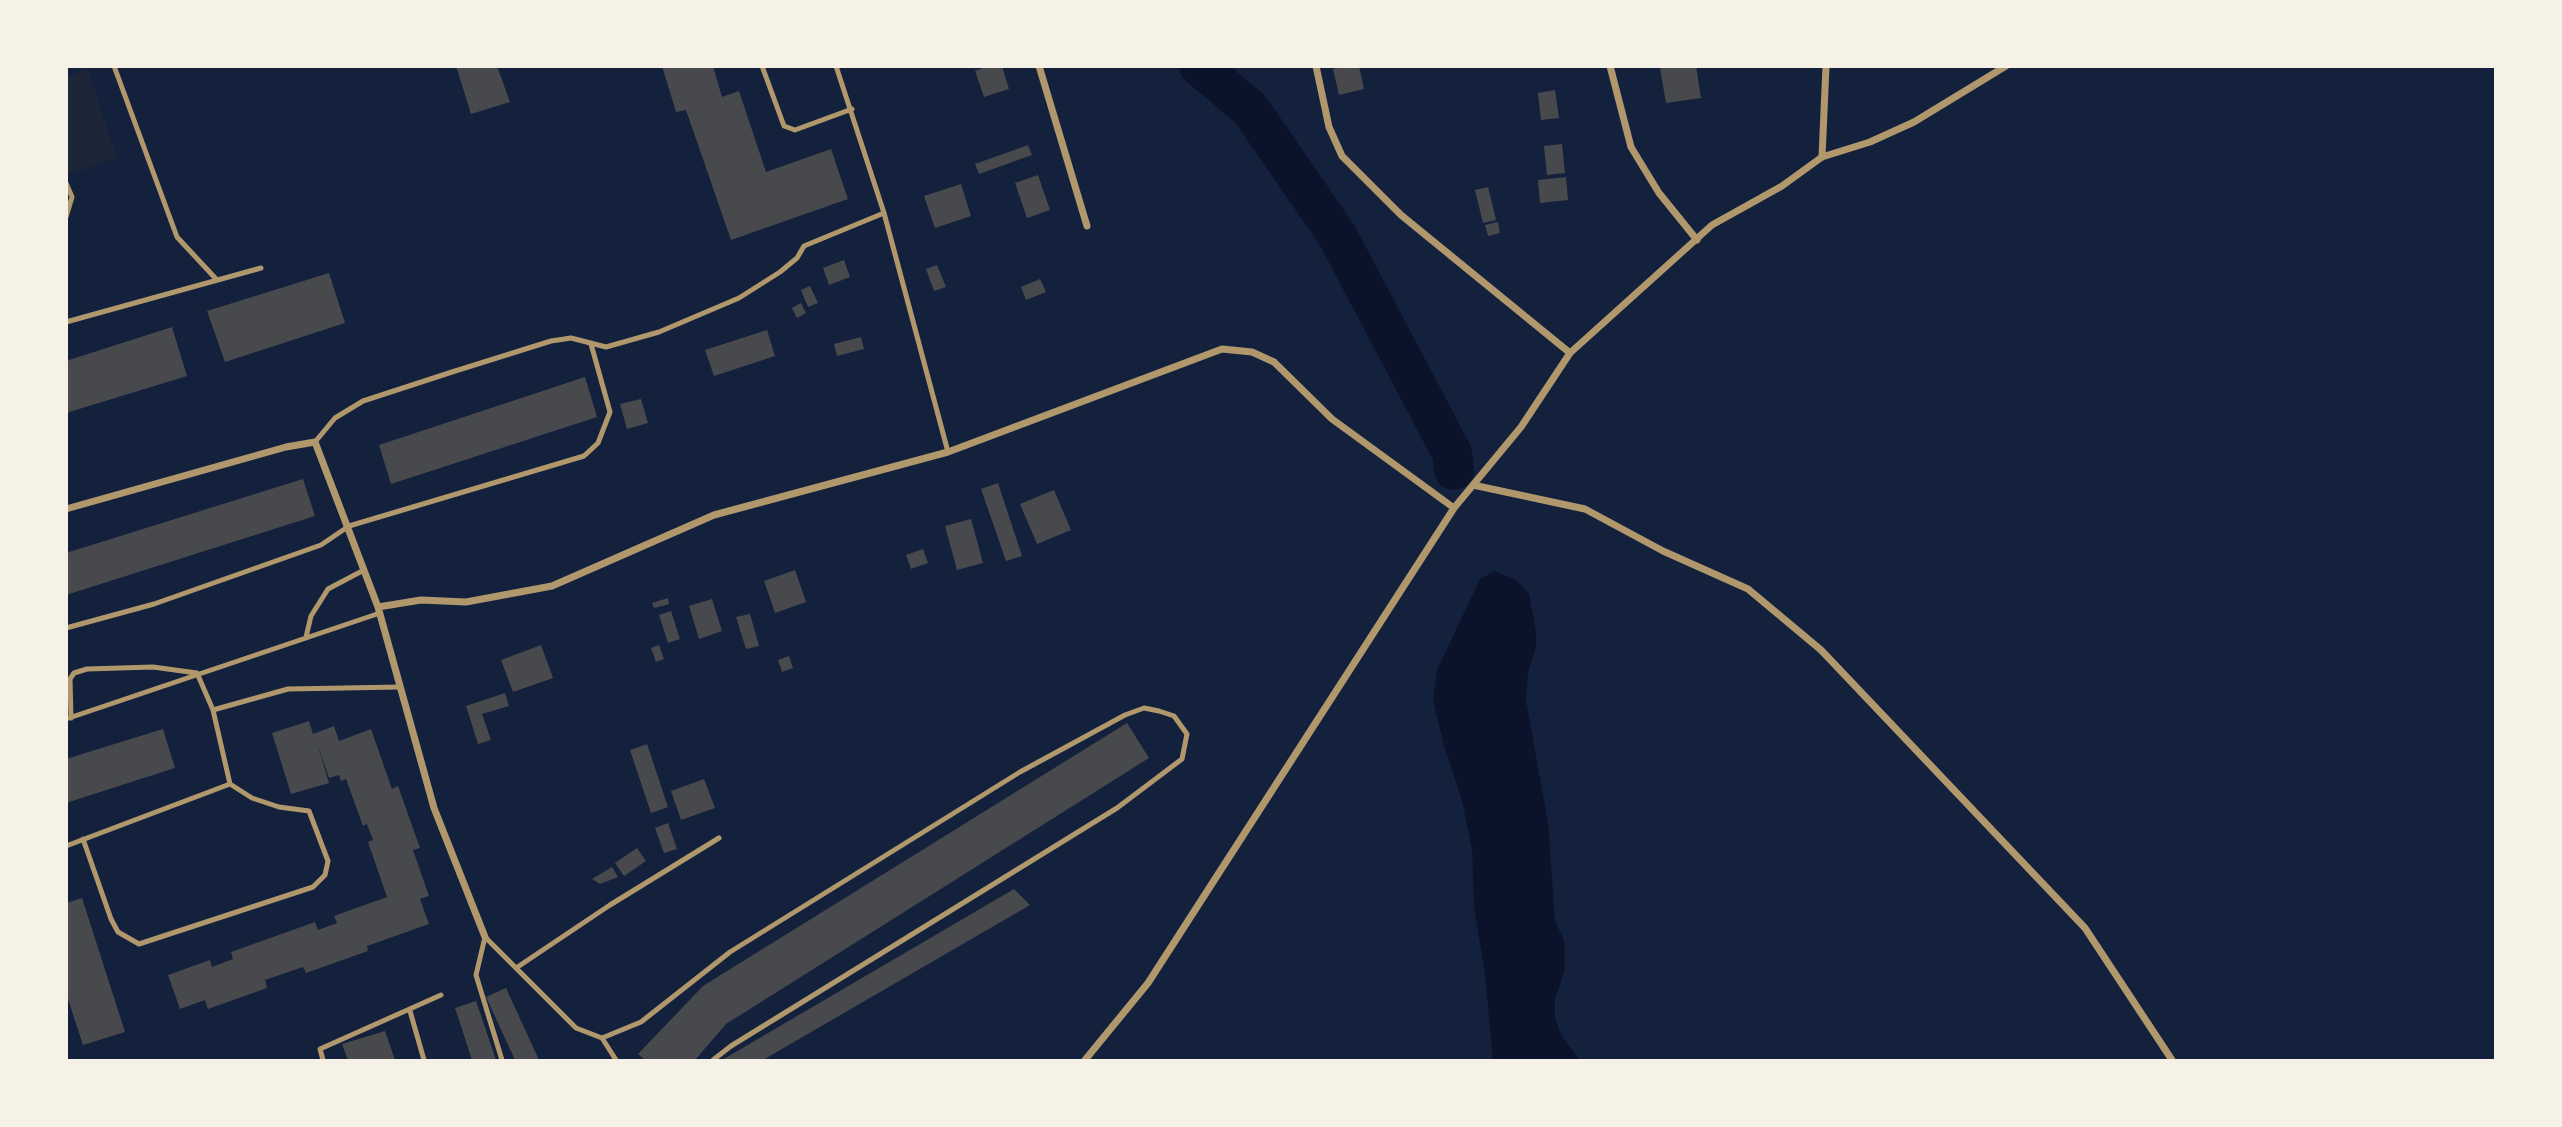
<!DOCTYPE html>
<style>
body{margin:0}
#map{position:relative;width:2562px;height:1127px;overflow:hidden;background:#14213d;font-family:"IBM Plex Sans",sans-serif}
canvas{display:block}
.frame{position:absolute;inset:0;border:68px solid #f6f1e7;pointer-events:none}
</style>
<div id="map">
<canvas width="2562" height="1127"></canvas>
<div class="frame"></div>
</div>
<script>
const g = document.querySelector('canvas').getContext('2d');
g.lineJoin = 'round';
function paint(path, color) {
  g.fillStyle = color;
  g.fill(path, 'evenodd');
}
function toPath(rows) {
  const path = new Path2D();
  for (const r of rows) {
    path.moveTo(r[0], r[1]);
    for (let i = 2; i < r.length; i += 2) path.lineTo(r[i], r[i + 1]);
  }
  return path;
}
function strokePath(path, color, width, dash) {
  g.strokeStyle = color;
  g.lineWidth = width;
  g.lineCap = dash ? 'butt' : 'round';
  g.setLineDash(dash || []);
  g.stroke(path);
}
paint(toPath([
 [88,69,117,158,67,175,67,77]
]), '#1d2539');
paint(toPath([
 [1495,571,1516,580,1529,594,1536,631,1536,648,1528,672,1526,700,1548,823,1555,921,1564,940,1565,970,1555,999,1555,1018,1562,1037,1580,1060,1493,1060,1485,974,1474,906,1472,850,1462,801,1443,742,1433,700,1437,670,1480,579]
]), '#0b132b');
strokePath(toPath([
 [1199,66,1250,109,1337,235,1452,453,1454,470]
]), '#0b132b', 40);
paint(toPath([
 [456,66,497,66,510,102,471,114],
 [662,66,713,66,722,97,739,91,766,172,831,149,848,199,731,240,686,110,676,112],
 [988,66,1002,66,1009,89,984,97,975,71],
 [1343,66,1359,66,1364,89,1339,95,1333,69],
 [1696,66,1701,98,1666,103,1660,68],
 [1555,90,1559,118,1541,120,1538,93],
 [1562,144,1565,173,1547,175,1544,146],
 [1028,145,1032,155,979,174,975,164],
 [1038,175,1050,210,1027,218,1015,183],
 [1566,177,1568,200,1540,203,1538,180],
 [961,184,971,216,935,228,924,196],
 [1488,187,1496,220,1483,223,1475,190],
 [1498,222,1500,233,1488,236,1485,225],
 [844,260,850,277,829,285,823,268],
 [937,265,946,287,934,291,926,269],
 [329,273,345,323,225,362,207,311],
 [1040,279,1046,292,1026,300,1021,287],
 [810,286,818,303,808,307,801,290],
 [801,303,806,313,797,318,792,308],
 [172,327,187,376,66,413,66,361],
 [767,330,775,356,714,376,705,350],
 [861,337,864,349,837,356,834,344],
 [585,377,597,417,391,484,379,445],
 [641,399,648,423,627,429,620,404],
 [303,479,315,516,66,595,66,553],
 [998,483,1022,556,1006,561,981,489],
 [1054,490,1071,530,1037,544,1020,504],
 [971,519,983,563,957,570,945,526],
 [923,549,928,563,911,569,906,555],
 [795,570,806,602,775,613,764,581],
 [668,598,669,604,654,608,652,603],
 [712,599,722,631,699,639,689,606],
 [671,611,680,639,668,643,659,615],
 [750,614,759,646,746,649,736,617],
 [541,645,553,678,513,692,501,660],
 [659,645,664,659,656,662,651,648],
 [789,656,793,668,782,672,778,660],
 [505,693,509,706,482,714,491,740,478,744,466,706],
 [309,721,313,734,334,726,339,741,371,729,392,789,398,786,420,848,413,850,429,896,420,899,429,924,367,946,368,951,306,973,303,967,265,980,267,988,208,1009,205,1000,180,1009,168,975,210,960,212,967,233,959,231,952,315,922,318,930,337,923,334,916,387,897,368,842,373,840,367,824,363,826,346,779,341,781,339,775,329,778,317,743,329,783,291,794,272,733],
 [1127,723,1149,758,726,1024,695,1060,645,1060,638,1054,703,986],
 [163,729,175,768,66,803,66,759],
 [647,744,668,807,651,813,630,750],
 [704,779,715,808,681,820,671,791],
 [668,823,677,849,664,853,655,828],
 [637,848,646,861,624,876,615,863],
 [612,867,618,877,600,884,592,879],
 [1014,889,1030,905,763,1060,722,1060],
 [82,898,125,1032,83,1045,66,993,66,903],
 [506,988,539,1060,515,1060,486,997],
 [476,1001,496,1060,472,1060,455,1008],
 [385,1031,395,1060,348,1060,342,1044]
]), '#48494c');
strokePath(toPath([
 [114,66,177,237,217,280],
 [762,66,784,126,795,130,852,109],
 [836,66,884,213,948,452],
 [66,183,72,197,66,217],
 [66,322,261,268],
 [315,442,335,418,363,401,452,372,551,341,571,338,606,347,659,332,739,298,780,272,797,258,804,246,884,213],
 [66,628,154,604,321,545,349,526,584,456,598,443,610,412,591,344],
 [306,637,311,616,328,589,364,570],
 [71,718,70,679,74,673,87,669,153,667,197,673,213,710],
 [66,719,380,613],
 [83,839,111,919,118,932,139,944,313,887,325,875,328,861,309,811,279,807,252,798,230,784],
 [66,846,230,784,213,710,288,689,400,687],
 [485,937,576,1028,602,1038,641,1022,730,952,1020,772,1125,715,1144,708,1159,711,1174,716,1187,734,1182,759,1117,808,731,1046,713,1060],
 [485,937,476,975,502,1060],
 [516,968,610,905,719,838],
 [410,1011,424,1060],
 [602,1038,616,1060],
 [323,1060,320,1049,441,995]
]), '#b1986c', 5);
strokePath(toPath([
 [1039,66,1087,226],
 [1316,66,1329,127,1342,156,1401,215,1570,353],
 [1610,66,1631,147,1659,193,1697,240],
 [1822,157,1826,66],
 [1473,485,1585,509,1663,551,1748,589,1821,650,2085,928,2172,1060],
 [66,509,286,447,315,442,378,607,434,808,485,937],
 [378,607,421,600,466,602,552,586,714,515,948,452,1222,349,1252,352,1274,362,1332,419,1454,508],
 [1085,1060,1148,983,1454,508,1521,427,1570,353,1712,225,1782,186,1822,157,1870,142,1914,122,2006,66]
]), '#b1986c', 7);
</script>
